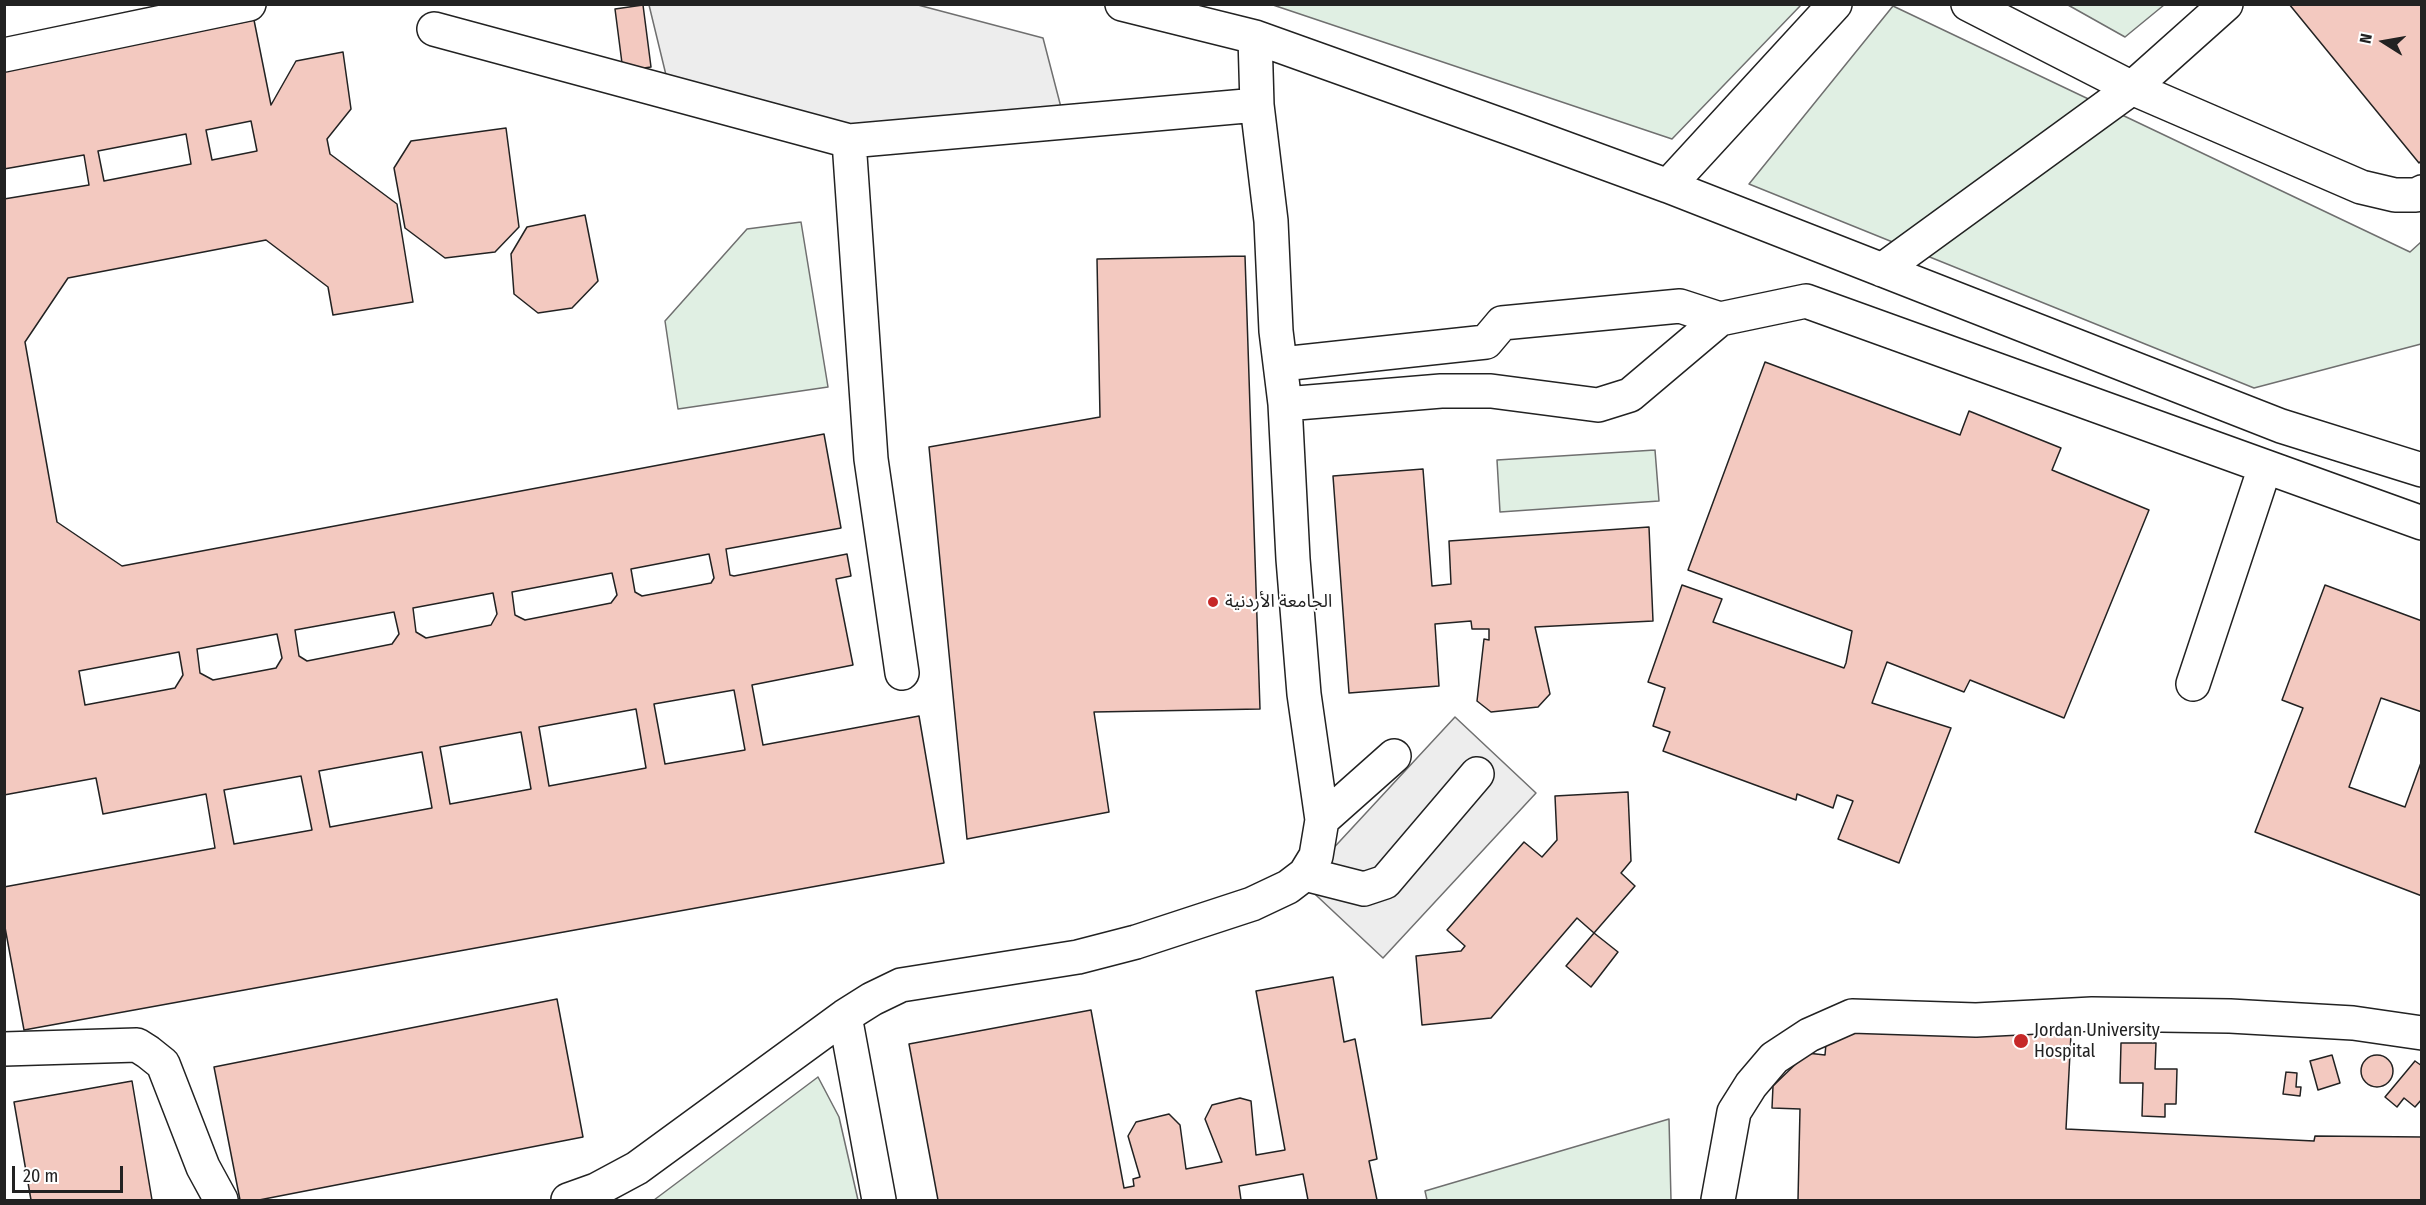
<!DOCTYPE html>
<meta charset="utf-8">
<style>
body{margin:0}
#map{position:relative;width:2426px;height:1205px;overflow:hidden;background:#fff;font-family:"Fira Sans Condensed",sans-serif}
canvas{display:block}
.frame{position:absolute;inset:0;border:6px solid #222;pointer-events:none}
.north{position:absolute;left:2354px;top:12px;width:60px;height:60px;-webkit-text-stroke:4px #fff;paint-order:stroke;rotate:281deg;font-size:16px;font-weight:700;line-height:24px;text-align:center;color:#222}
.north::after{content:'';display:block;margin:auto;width:21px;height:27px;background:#222;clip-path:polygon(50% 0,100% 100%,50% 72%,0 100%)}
.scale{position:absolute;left:12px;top:1166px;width:111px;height:27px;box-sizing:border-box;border:3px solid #222;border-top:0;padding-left:8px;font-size:18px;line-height:21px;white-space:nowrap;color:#222;-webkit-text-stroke:4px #fff;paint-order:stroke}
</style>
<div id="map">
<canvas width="2426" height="1205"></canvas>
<div class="frame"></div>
<div class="north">N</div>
<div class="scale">20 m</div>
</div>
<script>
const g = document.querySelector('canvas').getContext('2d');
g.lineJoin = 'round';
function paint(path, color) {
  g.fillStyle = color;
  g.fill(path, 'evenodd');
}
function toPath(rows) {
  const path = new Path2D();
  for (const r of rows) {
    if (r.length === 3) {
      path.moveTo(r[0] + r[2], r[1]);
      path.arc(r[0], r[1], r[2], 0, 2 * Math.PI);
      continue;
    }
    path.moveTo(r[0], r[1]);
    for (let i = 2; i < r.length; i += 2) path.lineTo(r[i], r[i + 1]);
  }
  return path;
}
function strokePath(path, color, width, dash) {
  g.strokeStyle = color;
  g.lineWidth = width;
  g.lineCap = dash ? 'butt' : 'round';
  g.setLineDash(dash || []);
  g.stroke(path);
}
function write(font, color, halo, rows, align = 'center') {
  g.font = font + ' "Fira Sans Condensed","Noto Sans Arabic",sans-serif';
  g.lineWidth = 4.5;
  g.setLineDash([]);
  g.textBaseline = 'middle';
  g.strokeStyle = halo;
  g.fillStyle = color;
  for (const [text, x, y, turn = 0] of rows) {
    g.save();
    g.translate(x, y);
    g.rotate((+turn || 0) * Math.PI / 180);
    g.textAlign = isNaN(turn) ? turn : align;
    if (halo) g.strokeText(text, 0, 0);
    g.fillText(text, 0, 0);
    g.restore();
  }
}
const green = toPath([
 [1273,5,1801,4,1801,5,1672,139,1273,5],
 [2068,5,2164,5,2125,37,2068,5],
 [1893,6,2410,252,2421,242,2421,344,2254,388,1749,184,1893,6],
 [801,222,828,387,678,409,665,321,747,229,801,222],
 [1655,450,1659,501,1500,512,1497,460,1655,450],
 [818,1077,839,1117,858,1200,654,1200,818,1077],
 [1669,1119,1671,1200,1427,1200,1425,1191,1669,1119]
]);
paint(green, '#e0efe3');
strokePath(green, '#6f6f6f', 1.5);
const parking = toPath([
 [649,5,918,5,1043,38,1063,115,846,125,666,75,649,5],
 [1455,717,1536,793,1383,958,1302,882,1455,717]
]);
paint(parking, '#ededed');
strokePath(parking, '#6f6f6f', 1.5);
const building = toPath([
 [2289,4,2422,4,2422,160,2419,163,2289,4],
 [643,5,651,67,623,71,615,9,643,5],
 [254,20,271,105,296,61,343,52,351,109,327,139,330,154,397,204,413,302,333,315,328,287,266,240,68,278,25,342,57,522,122,566,824,434,841,528,726,549,730,575,734,576,847,554,851,576,836,579,853,665,752,685,763,745,919,716,944,863,24,1030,4,922,4,887,215,848,206,794,103,814,96,778,4,795,4,199,89,185,84,155,4,169,4,71,254,20],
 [251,121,257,151,212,160,206,130,251,121],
 [186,134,191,164,104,181,98,151,186,134],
 [709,554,714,578,711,583,642,596,635,592,631,569,709,554],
 [612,573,617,595,611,603,525,620,515,615,512,592,612,573],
 [493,593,497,614,491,625,426,638,416,632,413,608,493,593],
 [394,612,399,634,392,644,307,661,299,656,295,630,394,612],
 [277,634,282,658,276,668,213,680,200,673,197,649,277,634],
 [179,652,183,675,175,688,85,705,79,671,179,652],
 [734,690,745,750,665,764,654,704,734,690],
 [636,709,646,768,549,786,539,727,636,709],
 [521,732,531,789,450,804,440,747,521,732],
 [422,752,432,808,330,827,319,771,422,752],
 [301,776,312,830,234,844,224,790,301,776],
 [506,128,519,227,495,252,445,258,405,228,394,168,411,141,506,128],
 [585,215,598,281,572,308,538,313,514,294,511,254,527,227,585,215],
 [1245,256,1260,709,1094,712,1109,812,967,839,929,447,1100,417,1097,259,1245,256],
 [1765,362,1960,435,1969,411,2061,448,2052,470,2149,510,2064,718,1970,680,1964,692,1887,662,1872,703,1951,728,1899,863,1838,839,1853,801,1837,795,1833,808,1797,794,1796,800,1663,751,1670,732,1653,726,1665,688,1648,682,1682,585,1722,599,1713,622,1844,668,1846,663,1852,631,1688,570,1765,362],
 [1423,469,1432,586,1451,584,1449,541,1649,527,1653,621,1535,627,1550,694,1538,707,1491,712,1477,701,1484,639,1489,640,1489,629,1472,629,1471,621,1435,624,1439,686,1349,693,1333,476,1423,469],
 [2325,585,2422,621,2422,712,2381,698,2349,787,2405,807,2422,760,2422,896,2255,832,2303,708,2282,700,2325,585],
 [1628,792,1631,861,1621,873,1635,886,1594,933,1577,918,1491,1018,1422,1025,1416,956,1461,951,1465,946,1447,930,1524,842,1542,857,1557,840,1555,796,1628,792],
 [1594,933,1618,952,1591,987,1566,966,1594,933],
 [1333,977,1344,1042,1355,1039,1377,1159,1369,1161,1377,1200,1308,1200,1303,1174,1239,1186,1241,1200,938,1200,909,1044,1091,1010,1124,1188,1134,1186,1133,1179,1140,1177,1128,1136,1136,1122,1169,1114,1180,1125,1186,1169,1222,1162,1205,1119,1212,1105,1240,1098,1251,1101,1256,1155,1285,1150,1256,991,1333,977],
 [557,999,583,1137,259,1200,240,1200,214,1067,557,999],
 [1827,1032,2071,1034,2066,1129,2314,1141,2315,1136,2422,1137,2422,1200,1798,1200,1800,1109,1772,1108,1773,1086,1807,1053,1825,1055,1827,1032],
 [2121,1043,2156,1043,2155,1069,2177,1069,2176,1104,2165,1104,2165,1117,2142,1116,2143,1083,2120,1083,2121,1043],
 [2377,1071,16],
 [2332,1055,2340,1083,2318,1090,2310,1061,2332,1055],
 [2415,1061,2422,1066,2422,1099,2415,1107,2404,1098,2397,1107,2385,1097,2415,1061],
 [2286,1072,2297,1073,2296,1087,2301,1087,2300,1096,2283,1094,2286,1072],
 [132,1081,152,1200,31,1200,14,1102,132,1081]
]);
paint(building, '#f3c9c0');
strokePath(building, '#222', 1.5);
const minor = toPath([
 [1122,4,1255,37,1515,130,1668,186,2281,426,2422,470],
 [1968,4,2132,88,2361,187,2395,195,2416,195,2422,192],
 [434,29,849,141],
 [4,55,249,4],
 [1668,186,1835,4],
 [1882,270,2132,88,2226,4],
 [1282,364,1486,342,1502,323,1680,306,1720,319,1806,301,2422,523],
 [1285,404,1441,391,1491,391,1598,405,1630,395,1720,319],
 [902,673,871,459,849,141,1257,105],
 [2193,684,2265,467],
 [1322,820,1394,756],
 [1305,874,1364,889,1385,882,1477,774],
 [845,1016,879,1200],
 [4,1049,137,1045,148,1052,163,1064,203,1167,221,1200],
 [568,1200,596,1190,637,1168,845,1016,872,999,901,985,1078,957,1136,942,1252,904,1288,887,1305,874,1316,856,1322,820,1304,694,1293,559,1285,404,1276,331,1271,221,1257,105,1255,37],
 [1718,1200,1734,1112,1751,1085,1774,1058,1809,1035,1852,1016,1976,1020,2092,1014,2230,1016,2353,1023,2422,1033]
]);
strokePath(minor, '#222', 36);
strokePath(minor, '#fff', 33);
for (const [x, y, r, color] of [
 [1213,602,6,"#c62828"],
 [2021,1041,8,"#c62828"]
]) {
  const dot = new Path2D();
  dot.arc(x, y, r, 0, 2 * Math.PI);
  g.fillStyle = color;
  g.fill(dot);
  strokePath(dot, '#fff', 2);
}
write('18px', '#222', '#fff', [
 ["الجامعة الأردنية",1225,602],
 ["Jordan University",2034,1031],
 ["Hospital",2034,1052]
], 'left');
</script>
